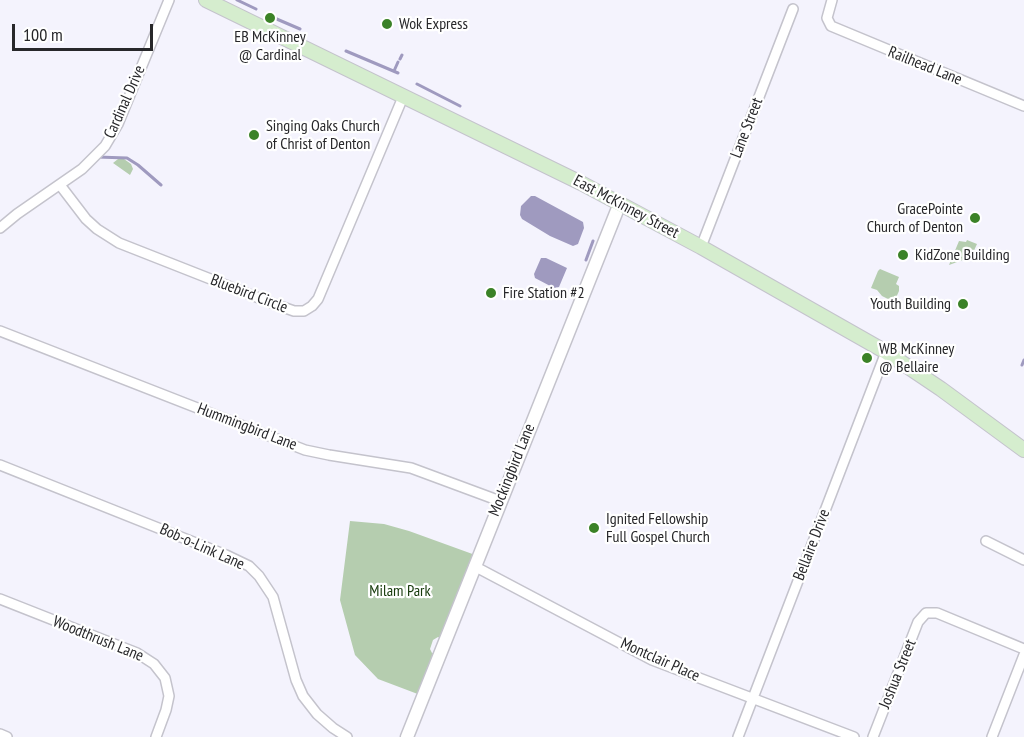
<!DOCTYPE html>
<style>
body{margin:0}
#map{position:relative;width:1024px;height:737px;overflow:hidden;background:#f4f3fd;font-family:"PT Sans Narrow",sans-serif}
canvas{display:block}
.scale{position:absolute;left:12px;top:24px;width:141px;height:27px;box-sizing:border-box;border:3px solid #27272a;border-top:0;padding-left:8px;font-size:18px;line-height:21px;white-space:nowrap;color:#27272a;-webkit-text-stroke:4px #fff;paint-order:stroke}
</style>
<div id="map">
<canvas width="1024" height="737"></canvas>
<div class="scale">100 m</div>
</div>
<script>
const g = document.querySelector('canvas').getContext('2d');
g.lineJoin = 'round';
function paint(path, color) {
  g.fillStyle = color;
  g.fill(path, 'evenodd');
}
function toPath(rows) {
  const path = new Path2D();
  for (const r of rows) {
    path.moveTo(r[0], r[1]);
    for (let i = 2; i < r.length; i += 2) path.lineTo(r[i], r[i + 1]);
  }
  return path;
}
function strokePath(path, color, width, dash) {
  g.strokeStyle = color;
  g.lineWidth = width;
  g.lineCap = dash ? 'butt' : 'round';
  g.setLineDash(dash || []);
  g.stroke(path);
}
function write(font, color, halo, rows, align = 'center') {
  g.font = font + ' "PT Sans Narrow",sans-serif';
  g.lineWidth = 4.5;
  g.setLineDash([]);
  g.textBaseline = 'middle';
  g.strokeStyle = halo;
  g.fillStyle = color;
  for (const [text, x, y, turn = 0] of rows) {
    g.save();
    g.translate(x, y);
    g.rotate((+turn || 0) * Math.PI / 180);
    g.textAlign = isNaN(turn) ? turn : align;
    if (halo) g.strokeText(text, 0, 0);
    g.fillText(text, 0, 0);
    g.restore();
  }
}
paint(toPath([
 [118,159,124,159,131,164,133,169,130,175,113,163],
 [967,240,977,244,971,257,949,265,959,241,966,242],
 [880,269,899,277,896,284,899,286,899,291,894,302,882,296,877,290,871,288,878,271],
 [350,521,384,524,409,531,478,556,445,640,438,637,433,640,430,649,432,653,439,656,423,696,378,679,355,655,340,600]
]), '#b5cdaf');
paint(toPath([
 [531,196,535,196,583,222,584,228,578,244,573,246,550,236,522,219,520,215,521,206],
 [541,258,546,258,567,268,559,287,554,288,535,278,534,274]
]), '#9f9abf');
strokePath(toPath([
 [237,0,256,9],
 [272,17,300,29],
 [346,51,398,73],
 [400,59,402,55],
 [394,71,398,62],
 [417,84,460,106],
 [97,157,127,158,138,165,161,185],
 [586,260,593,241],
 [1022,365,1024,360]
]), '#9f9abf', 3);
const minor = toPath([
 [832,0,827,18,831,26,1024,106],
 [60,185,86,219,97,229,119,243,274,304,294,311,304,311,312,306,318,299,403,97],
 [0,228,17,214,82,169,105,146,118,124,169,0],
 [701,247,793,9],
 [0,331,305,450,329,455,411,468,500,501],
 [0,465,226,555,249,566,259,576,273,597,296,680,303,696,317,714,333,728,347,737],
 [986,541,1024,560],
 [474,566,652,660,854,737],
 [0,599,137,653,154,664,165,678,169,696,166,710,156,737],
 [0,734,7,737],
 [738,737,886,352],
 [873,737,918,622,926,613,937,613,1024,649],
 [992,737,1024,655]
]);
const tertiary = toPath([
 [407,737,620,203]
]);
const secondary = toPath([
 [206,0,581,183,701,247,886,352,941,389,1024,450]
]);
strokePath(minor, '#c4c3cc', 12);
strokePath(tertiary, '#c4c3cc', 15);
strokePath(secondary, '#c4c3cc', 16);
strokePath(minor, '#fff', 9);
strokePath(tertiary, '#fff', 12);
strokePath(secondary, '#d5edce', 14);
for (const [x, y, r, color] of [
 [270,18,6,"#3b8227"],
 [387,24,6,"#3b8227"],
 [254,135,6,"#3b8227"],
 [975,218,6,"#3b8227"],
 [903,255,6,"#3b8227"],
 [491,293,6,"#3b8227"],
 [963,304,6,"#3b8227"],
 [867,358,6,"#3b8227"],
 [594,528,6,"#3b8227"]
]) {
  const dot = new Path2D();
  dot.arc(x, y, r, 0, 2 * Math.PI);
  g.fillStyle = color;
  g.fill(dot);
  strokePath(dot, '#fff', 2);
}
write('16px', '#27272a', '#fff', [
 ["Wok Express",399,24],
 ["EB McKinney",270,37,"center"],
 ["@ Cardinal",270,55,"center"],
 ["Singing Oaks Church",266,126],
 ["of Christ of Denton",266,144],
 ["GracePointe",963,209,"right"],
 ["Church of Denton",963,227,"right"],
 ["KidZone Building",915,255],
 ["Fire Station #2",503,293],
 ["Youth Building",951,304,"right"],
 ["WB McKinney",879,349],
 ["@ Bellaire",879,367],
 ["Ignited Fellowship",606,519],
 ["Full Gospel Church",606,537]
], 'left');
write('16px', '#27272a', '#fff', [
 ["Railhead Lane",925,66,22],
 ["Cardinal Drive",125,102,-66],
 ["Lane Street",747,128,-69],
 ["East McKinney Street",626,207,28],
 ["Bluebird Circle",249,294,21],
 ["Hummingbird Lane",247,427,21],
 ["Mockingbird Lane",512,470,-68],
 ["Bellaire Drive",812,545,-69],
 ["Bob-o-Link Lane",202,547,24],
 ["Woodthrush Lane",98,639,22],
 ["Montclair Place",660,660,24],
 ["Joshua Street",898,674,-68]
]);
write('16px', '#15390a', '#fff', [
 ["Milam Park",400,591]
]);
</script>
